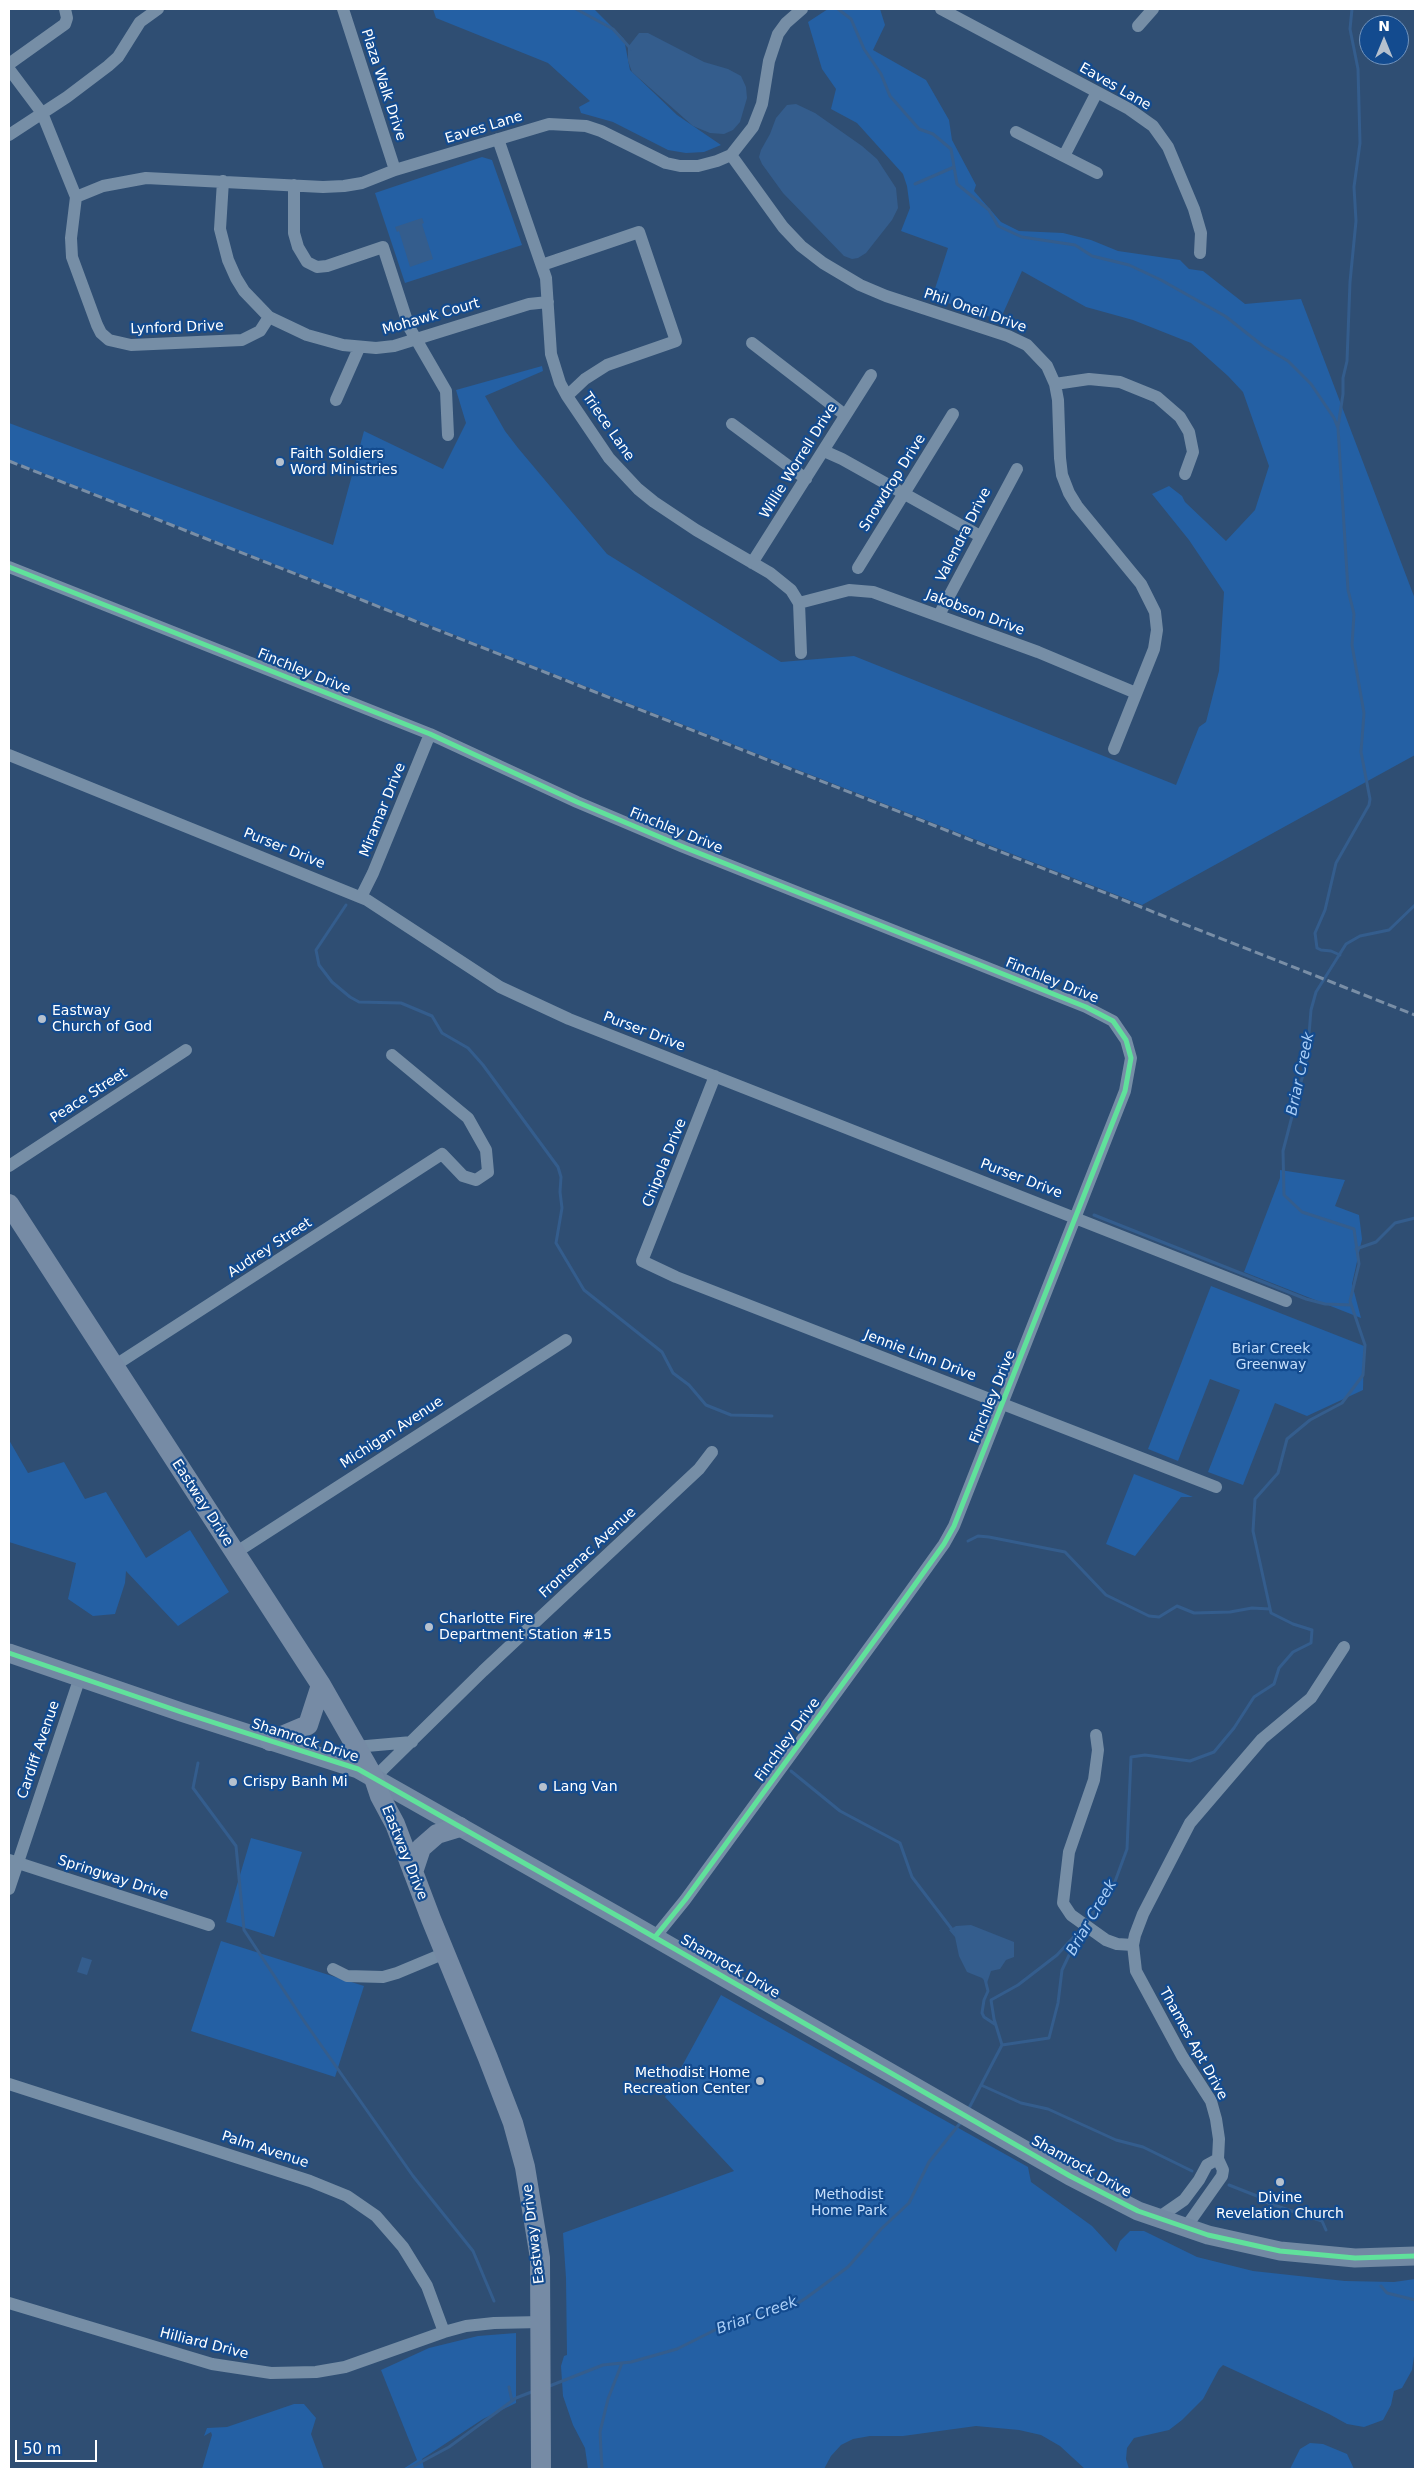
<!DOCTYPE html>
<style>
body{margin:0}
#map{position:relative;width:1424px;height:2478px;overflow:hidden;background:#2f4e73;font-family:"DejaVu Sans",sans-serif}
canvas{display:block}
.frame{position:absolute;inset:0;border:10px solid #fff;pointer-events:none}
.north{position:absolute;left:1359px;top:15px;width:50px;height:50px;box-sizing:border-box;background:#134b8f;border:1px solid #7193bc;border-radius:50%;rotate:0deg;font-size:14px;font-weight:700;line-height:20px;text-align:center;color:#fff}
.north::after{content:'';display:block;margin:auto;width:18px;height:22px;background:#b6c1ce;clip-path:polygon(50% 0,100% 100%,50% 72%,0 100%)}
.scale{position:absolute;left:15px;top:2440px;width:82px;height:22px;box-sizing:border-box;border:2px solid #fff;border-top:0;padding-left:6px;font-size:15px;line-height:18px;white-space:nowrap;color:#fff;-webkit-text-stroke:4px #134b8f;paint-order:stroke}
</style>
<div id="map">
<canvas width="1424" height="2478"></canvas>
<div class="frame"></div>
<div class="north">N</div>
<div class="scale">50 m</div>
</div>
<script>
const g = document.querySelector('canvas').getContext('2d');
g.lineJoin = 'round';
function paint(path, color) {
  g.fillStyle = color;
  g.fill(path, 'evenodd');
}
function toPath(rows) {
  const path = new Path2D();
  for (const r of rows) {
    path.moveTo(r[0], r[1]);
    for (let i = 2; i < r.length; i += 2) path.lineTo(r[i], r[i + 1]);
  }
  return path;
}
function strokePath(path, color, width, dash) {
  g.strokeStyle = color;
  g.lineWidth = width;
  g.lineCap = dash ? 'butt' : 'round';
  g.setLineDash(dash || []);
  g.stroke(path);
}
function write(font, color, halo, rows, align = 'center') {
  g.font = font + ' "DejaVu Sans",sans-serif';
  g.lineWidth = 4.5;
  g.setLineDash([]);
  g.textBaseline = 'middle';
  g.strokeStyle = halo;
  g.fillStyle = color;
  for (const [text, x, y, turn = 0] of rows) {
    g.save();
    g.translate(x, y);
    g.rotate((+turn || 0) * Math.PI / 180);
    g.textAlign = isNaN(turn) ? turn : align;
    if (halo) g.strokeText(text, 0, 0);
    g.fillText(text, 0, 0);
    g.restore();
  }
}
paint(toPath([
 [433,9,594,9,624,39,630,70,677,115,721,145,704,152,686,153,668,150,613,122,581,113,579,107,590,101,548,63,436,18],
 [828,9,880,9,885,25,873,50,926,80,949,120,952,140,976,185,974,191,1001,222,1019,231,1063,233,1091,240,1118,251,1180,260,1189,269,1203,271,1245,304,1301,299,1415,599,1415,755,1142,905,9,460,9,423,333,545,364,431,443,469,466,423,456,390,542,366,543,371,485,396,505,431,518,448,607,554,781,662,854,656,1176,785,1199,727,1206,722,1219,671,1224,592,1189,540,1152,494,1169,486,1182,496,1185,502,1226,541,1255,510,1269,466,1243,392,1228,376,1191,343,1133,320,1086,307,1022,271,1000,320,932,298,948,248,901,231,910,208,907,186,903,174,857,123,831,109,836,89,822,69,808,22],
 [482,157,492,160,522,245,405,283,375,193],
 [1280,1170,1345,1180,1335,1206,1359,1215,1362,1239,1352,1284,1361,1318,1244,1272,1280,1178],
 [1211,1286,1364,1346,1363,1390,1307,1416,1275,1403,1243,1485,1208,1472,1240,1390,1210,1379,1178,1461,1148,1449],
 [9,1440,28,1473,64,1462,85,1499,106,1492,146,1558,190,1530,229,1592,178,1626,126,1571,125,1583,115,1614,93,1616,68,1599,76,1563,9,1542],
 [1134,1474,1193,1497,1181,1497,1135,1556,1106,1544],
 [251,1838,302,1852,274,1937,226,1922],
 [221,1941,364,1986,335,2077,191,2031],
 [721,1995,1028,2167,1031,2182,1092,2226,1116,2252,1120,2241,1130,2231,1144,2231,1197,2257,1253,2271,1345,2281,1394,2282,1415,2279,1415,2349,1412,2370,1402,2388,1394,2391,1391,2405,1383,2420,1364,2427,1347,2424,1329,2414,1223,2365,1219,2369,1203,2399,1182,2420,1169,2430,1134,2438,1127,2448,1126,2459,1129,2469,1085,2469,1060,2446,1041,2435,1019,2430,976,2426,903,2436,870,2436,853,2439,841,2445,831,2456,824,2469,588,2469,585,2448,573,2425,563,2396,561,2366,564,2356,567,2355,566,2278,563,2233,734,2171,665,2097],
 [516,2333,516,2403,483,2419,422,2459,424,2469,403,2469,417,2460,381,2370,429,2348,478,2336],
 [294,2404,304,2404,316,2418,311,2434,324,2469,202,2469,212,2435,211,2432,204,2436,207,2428,227,2427],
 [1310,2443,1323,2444,1347,2454,1354,2469,1290,2469,1300,2449]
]), '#2460a4');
paint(toPath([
 [639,33,648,33,704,62,728,69,741,76,746,87,747,98,740,122,733,130,724,134,710,133,693,126,632,72,628,61,628,47],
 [796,104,815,113,862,146,877,159,896,188,898,208,892,220,866,253,858,258,852,259,844,256,783,193,762,164,759,157,761,150,770,134,776,118,787,105],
 [422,218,424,223,422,224,433,259,410,267,399,231,397,232,395,227],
 [971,1925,1014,1942,1014,1957,1006,1960,1000,1969,991,1971,987,1983,982,1978,967,1972,959,1956,955,1937,949,1930,956,1926],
 [82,1957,92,1960,87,1975,77,1972]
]), '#345d8d');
strokePath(toPath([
 [576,9,613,29,631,49],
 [838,9,851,19,864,49,881,74,890,96,919,129,933,134,951,149,957,184,989,210,998,226,1022,237,1075,245,1092,256,1129,265,1161,280,1225,316,1263,346,1288,361,1311,384,1334,418,1338,428,1348,590,1354,614,1352,645,1364,713,1361,752,1370,799,1369,805,1336,863,1325,910,1315,933,1317,948,1321,950,1331,951,1340,955],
 [915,184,954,167],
 [1338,427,1343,394,1343,378,1347,361,1350,282,1356,221,1354,187,1360,143,1358,69,1350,29,1352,9],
 [346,905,316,950,319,965,332,982,350,997,359,1002,401,1003,432,1016,442,1033,468,1048,483,1065,558,1167,561,1177,560,1192,562,1208,556,1243,584,1290,662,1352,673,1373,689,1385,706,1405,731,1415,772,1416],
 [1094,1215,1306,1299,1325,1304,1351,1305],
 [1356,1249,1376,1242,1395,1223,1415,1218],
 [968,1541,978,1536,989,1537,1065,1552,1106,1595,1149,1616,1159,1617,1177,1606,1194,1613,1230,1612,1252,1608,1270,1609],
 [198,1763,193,1788,236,1846,244,1930,304,2021,413,2176,473,2251,494,2301],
 [791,1771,840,1811,900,1843,912,1877,954,1932],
 [1086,1922,1113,1887,1127,1849,1131,1757,1145,1755,1190,1761,1214,1752,1234,1728,1254,1697,1274,1684,1279,1668,1293,1652,1311,1643,1312,1630,1293,1624,1271,1613,1253,1531,1255,1499,1278,1473,1287,1439,1310,1420,1342,1403,1363,1375,1365,1345,1350,1301,1359,1264,1354,1229,1302,1212,1284,1195,1283,1151,1307,1059,1311,1010,1316,992,1346,944,1360,936,1389,930,1415,905],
 [985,1979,988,1991,984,2000,982,2013,984,2017,996,2025],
 [1002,2045,1049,2038,1058,2003,1062,1970,1082,1928],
 [1002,2045,994,2019,991,2000,1018,1985,1057,1955,1080,1930],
 [981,2085,1021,2103,1048,2109,1116,2140,1143,2147,1192,2171],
 [968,2110,1002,2045],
 [1229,2185,1257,2196,1265,2202,1322,2221,1326,2230],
 [1381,2286,1387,2293,1415,2300],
 [509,2387,512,2401],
 [547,2387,603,2365,631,2362,677,2349,717,2329,795,2305,806,2298,848,2267,881,2229,909,2203,929,2162,961,2122],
 [408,2469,449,2447,516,2398,534,2391],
 [602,2469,600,2432,608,2399,622,2363]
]), '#345d8d', 3);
strokePath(toPath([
 [343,9,395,170],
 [941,9,1129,109,1153,126,1168,147,1194,209,1201,233,1200,253],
 [1138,26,1153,9],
 [9,64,65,24,67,18,65,9],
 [9,69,42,113,76,197],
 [1016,132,1097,173],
 [9,135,67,97,108,66,118,57,140,22,158,9],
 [498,139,546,278,551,354,560,383,567,396,609,458,638,489,654,502,696,530,770,573,791,590,799,603,801,653],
 [731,155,783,227,801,246,823,263,860,285,886,296,1008,336,1027,345,1047,366,1055,384,1058,400,1060,458,1062,475,1069,493,1077,506,1141,584,1155,612,1157,630,1154,649,1114,749],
 [1064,156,1097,92],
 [223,181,220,229,228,260,236,278,244,291,269,317,307,335,343,345,376,348,394,346,529,304,548,302],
 [294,185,294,233,298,247,307,262,317,267,327,266,383,247,409,327,446,391,448,435],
 [76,197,103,186,146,178,323,187,344,186,362,183,395,170,549,124,586,126,601,131,666,163,680,166,698,166,717,161,731,155,753,127,762,104,769,61,778,34,786,23,802,9],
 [76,197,71,238,72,257,97,325,101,333,109,340,131,345,242,340,260,331,269,317],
 [542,265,639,232,676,341,607,365,585,379,567,396],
 [752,343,845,415],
 [1055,384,1089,379,1120,382,1157,397,1180,417,1189,432,1193,452,1185,474],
 [336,400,359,348],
 [732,424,806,479],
 [824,451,842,459,980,536],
 [752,563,871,375],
 [9,567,430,734,577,802,681,846,1086,1007,1113,1021,1126,1040,1131,1058,1125,1091,954,1526,944,1544,901,1604,685,1900,655,1937],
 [858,568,953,414],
 [799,603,849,590,873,592,1038,652,1136,693],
 [939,615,1017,469],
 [9,755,367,900,500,987,569,1019,1286,1301],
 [361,897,373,873,430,734],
 [715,1076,642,1261,676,1277,1216,1487],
 [9,1166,186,1050],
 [114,1366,442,1154,463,1176,476,1180,488,1172,486,1150,468,1118,392,1055],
 [235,1553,566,1340],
 [1096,1735,1098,1750,1094,1780,1069,1852,1063,1903,1071,1915,1106,1940,1117,1944,1133,1945],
 [355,1747,412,1742],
 [374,1778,483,1671,699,1469,712,1452],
 [9,1860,209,1925],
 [9,1889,80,1677],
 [333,1969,347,1976,383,1977,397,1973,445,1953],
 [9,2084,310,2181,347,2196,376,2216,403,2247,427,2286,444,2332],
 [1158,2218,1184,2200,1199,2180,1207,2165,1218,2159],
 [1186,2227,1222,2176,1223,2170,1218,2159,1219,2139,1216,2119,1211,2101,1182,2056,1136,1971,1133,1945,1135,1935,1143,1914,1190,1823,1262,1739,1311,1698,1344,1647],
 [9,2303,212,2364,271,2373,316,2372,345,2367,444,2332,466,2326,494,2323,541,2322]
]), '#768ea6', 12);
strokePath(toPath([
 [9,1653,181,1712,358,1769,628,1922,1070,2176,1138,2211,1208,2235,1280,2251,1355,2258,1415,2256]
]), '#7289a3', 19);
strokePath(toPath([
 [9,1204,321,1685,374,1778,380,1796,395,1824,431,1919,488,2058,513,2123,525,2167,540,2258,541,2469],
 [270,1741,308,1725,321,1685],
 [413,1872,421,1848,437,1834,460,1827]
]), '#768ba5', 20);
strokePath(toPath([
 [9,461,1415,1015]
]), '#798ea6', 3, [9, 4]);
strokePath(toPath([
 [9,567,430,734,577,802,681,846,1086,1007,1113,1021,1126,1040,1131,1058,1125,1091,954,1526,944,1544,901,1604,685,1900,655,1937],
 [9,1653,181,1712,358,1769,628,1922,1070,2176,1138,2211,1208,2235,1280,2251,1355,2258,1415,2256]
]), '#60e19b', 5);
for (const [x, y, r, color] of [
 [280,462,5,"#b6c1ce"],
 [42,1019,5,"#b6c1ce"],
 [429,1627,5,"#b6c1ce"],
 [233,1782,5,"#b6c1ce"],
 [543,1787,5,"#b6c1ce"],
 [760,2081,5,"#b6c1ce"],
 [1280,2182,5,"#b6c1ce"]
]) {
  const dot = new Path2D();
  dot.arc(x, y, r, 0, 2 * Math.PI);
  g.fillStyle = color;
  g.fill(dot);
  strokePath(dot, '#134b8f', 2);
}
write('14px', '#fff', '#134b8f', [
 ["Plaza Walk Drive",383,85,72],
 ["Eaves Lane",1115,87,30],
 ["Eaves Lane",484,128,-17],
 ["Phil Oneil Drive",975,311,19],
 ["Mohawk Court",431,317,-16],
 ["Lynford Drive",177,328,-2],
 ["Triece Lane",608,427,55],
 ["Willie Worrell Drive",799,461,-58],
 ["Snowdrop Drive",893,483,-58],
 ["Valendra Drive",964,535,-63],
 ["Jakobson Drive",975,613,21],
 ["Finchley Drive",304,672,22],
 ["Miramar Drive",383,810,-68],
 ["Finchley Drive",676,831,22],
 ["Purser Drive",284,849,22],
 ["Finchley Drive",1052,981,22],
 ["Purser Drive",644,1032,21],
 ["Peace Street",89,1096,-33],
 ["Chipola Drive",665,1163,-68],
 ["Purser Drive",1021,1179,21],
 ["Audrey Street",270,1248,-33],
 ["Jennie Linn Drive",920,1356,21],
 ["Finchley Drive",993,1397,-68],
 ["Michigan Avenue",392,1433,-33],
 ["Eastway Drive",202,1503,57],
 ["Frontenac Avenue",588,1553,-43],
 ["Finchley Drive",788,1740,-54],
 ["Shamrock Drive",305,1741,18],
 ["Cardiff Avenue",39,1750,-71],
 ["Eastway Drive",404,1853,68],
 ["Springway Drive",113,1878,18],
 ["Shamrock Drive",730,1967,30],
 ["Thames Apt Drive",1193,2044,61],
 ["Palm Avenue",265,2150,18],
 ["Shamrock Drive",1081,2167,29],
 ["Eastway Drive",534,2234,-97],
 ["Hilliard Drive",204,2344,14]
]);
write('14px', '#fff', '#134b8f', [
 ["Faith Soldiers",290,454],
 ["Word Ministries",290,470],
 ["Eastway",52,1011],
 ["Church of God",52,1027],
 ["Charlotte Fire",439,1619],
 ["Department Station #15",439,1635],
 ["Crispy Banh Mi",243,1782],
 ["Lang Van",553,1787],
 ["Methodist Home",750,2073,"right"],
 ["Recreation Center",750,2089,"right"],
 ["Divine",1280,2198,"center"],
 ["Revelation Church",1280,2214,"center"]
], 'left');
write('14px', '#c5dffc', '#134b8f', [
 ["Briar Creek",1271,1349],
 ["Greenway",1271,1365],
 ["Methodist",849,2195],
 ["Home Park",849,2211]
]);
write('italic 15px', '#aacff8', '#134b8f', [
 ["Briar Creek",1301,1074,-78],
 ["Briar Creek",1092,1918,-60],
 ["Briar Creek",757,2316,-20]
]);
</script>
